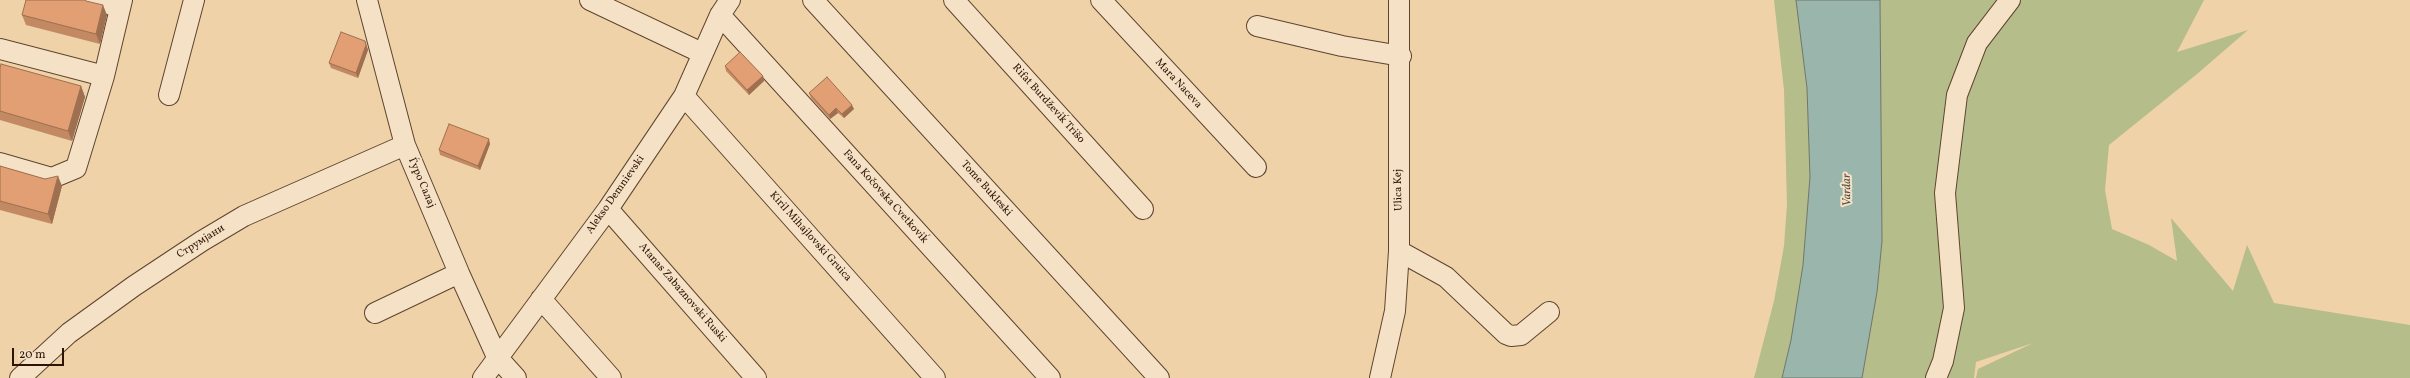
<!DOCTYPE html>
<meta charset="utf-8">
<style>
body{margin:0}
#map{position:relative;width:2410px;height:378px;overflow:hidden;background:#efd2a7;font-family:Vollkorn,serif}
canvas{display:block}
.scale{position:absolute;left:12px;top:348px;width:52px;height:18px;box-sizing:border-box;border:2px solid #2e1407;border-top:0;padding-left:5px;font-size:12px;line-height:14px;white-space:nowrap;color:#2e1407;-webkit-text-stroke:3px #f5e2c6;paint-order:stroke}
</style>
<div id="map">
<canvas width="2410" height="378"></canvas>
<div class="scale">20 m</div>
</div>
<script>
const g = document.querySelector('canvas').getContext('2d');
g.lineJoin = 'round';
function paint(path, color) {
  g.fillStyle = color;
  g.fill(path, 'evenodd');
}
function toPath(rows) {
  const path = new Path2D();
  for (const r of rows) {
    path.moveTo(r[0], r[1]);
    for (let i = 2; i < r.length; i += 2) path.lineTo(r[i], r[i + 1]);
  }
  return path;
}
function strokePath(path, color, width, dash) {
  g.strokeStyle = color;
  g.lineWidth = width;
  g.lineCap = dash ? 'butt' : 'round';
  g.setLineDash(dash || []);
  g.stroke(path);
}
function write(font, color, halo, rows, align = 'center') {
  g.font = font + ' Vollkorn,serif';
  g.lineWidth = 4;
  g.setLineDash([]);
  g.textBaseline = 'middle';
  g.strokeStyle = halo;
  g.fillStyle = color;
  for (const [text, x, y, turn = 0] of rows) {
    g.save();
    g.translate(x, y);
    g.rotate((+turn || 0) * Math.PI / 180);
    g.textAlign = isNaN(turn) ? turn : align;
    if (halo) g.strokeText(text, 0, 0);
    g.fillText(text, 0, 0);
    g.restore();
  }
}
paint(toPath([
 [1774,0,1796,0,1807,88,1810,177,1803,265,1791,340,1782,378,1754,378,1774,301,1784,246,1787,204,1784,90],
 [1880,0,2204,0,2177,52,2248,30,2197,74,2109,145,2105,190,2112,229,2149,245,2177,261,2171,218,2233,291,2247,245,2274,303,2410,325,2410,378,1976,378,1978,369,2033,343,1976,362,1974,378,1862,378,1877,292,1882,241]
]), '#b5bd8a');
const water = toPath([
 [1796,0,1880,0,1882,241,1877,292,1862,378,1782,378,1791,340,1803,265,1810,177,1807,88,1796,0]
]);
paint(water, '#9ab6ac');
strokePath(water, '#6f756a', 1);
const minor = toPath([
 [93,0,120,7],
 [367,0,405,145,459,273,497,357,516,378],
 [590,0,702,53],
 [813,0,1159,378],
 [954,0,1143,209],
 [1101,0,1256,167],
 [720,15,1050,378],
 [1257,26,1342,46,1401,56],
 [0,49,104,76],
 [169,95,194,0],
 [684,96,935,378],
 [0,163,52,178,76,168,104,76,122,0],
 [608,209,756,378],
 [1399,251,1446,277,1506,334,1511,336,1521,335,1549,312],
 [541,299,611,378],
 [375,313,459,273],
 [20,378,69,333,134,286,202,241,244,216,405,145],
 [483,378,608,209,684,96,720,15,730,0],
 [1380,378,1395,311,1399,251,1399,0],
 [1936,378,1943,361,1954,308,1945,193,1957,95,1977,43,2010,0]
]);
strokePath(minor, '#5e442f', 22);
strokePath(minor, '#f5e2c6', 20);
paint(toPath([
 [22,15,107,15,100,44,26,25],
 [365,41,368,50,358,78,331,68,329,63],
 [725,66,763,76,764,81,749,95,726,71],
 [0,68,81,86,85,97,72,141,0,120],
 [809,93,854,109,844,118,838,113,830,119,811,98],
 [490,144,480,170,440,155,439,150],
 [0,166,45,179,62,186,52,224,0,210]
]), '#c28963');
paint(toPath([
 [103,5,107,15,100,44,96,34],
 [365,41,368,50,358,78,356,73],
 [763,76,764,81,749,95,747,90],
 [81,86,85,97,72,141,68,131],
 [852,105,854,109,844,118,842,114],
 [836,108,838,113,830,119,829,115],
 [489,139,490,144,480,170,478,166],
 [58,176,62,186,52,224,48,214]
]), '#9e6f50');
const building = toPath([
 [26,0,85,0,86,1,103,5,96,34,22,15,26,0],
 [341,32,365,41,366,45,356,73,329,63,341,32],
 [740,52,763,76,747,90,725,66,740,52],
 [1,64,81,86,68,131,0,111,0,68,1,64],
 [827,77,852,105,842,114,836,108,829,115,809,93,827,77],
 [449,124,489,139,478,166,439,150,449,124],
 [0,166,45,179,58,176,48,214,0,201,0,166]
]);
paint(building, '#e19f73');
strokePath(building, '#9e6f50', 1);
write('11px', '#2e1407', '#f5e2c6', [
 ["Mara Naceva",1178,84,47],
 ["Rifat Burdževiḱ Trišo",1048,104,48],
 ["Ѓуро Салај",421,183,67],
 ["Tome Bukleski",986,189,48],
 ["Ulica Kej",1399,190,-91],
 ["Alekso Demnievski",616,195,-55],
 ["Fana Kočovska Cvetkoviḱ",885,197,48],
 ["Kiril Mihajlovski Gruica",810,237,48],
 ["Струмјани",201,242,-32],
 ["Atanas Zabaznovski Ruski",682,293,49]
]);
write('italic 12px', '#544d41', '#f5e2c6', [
 ["Vardar",1848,190,-91]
]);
</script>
